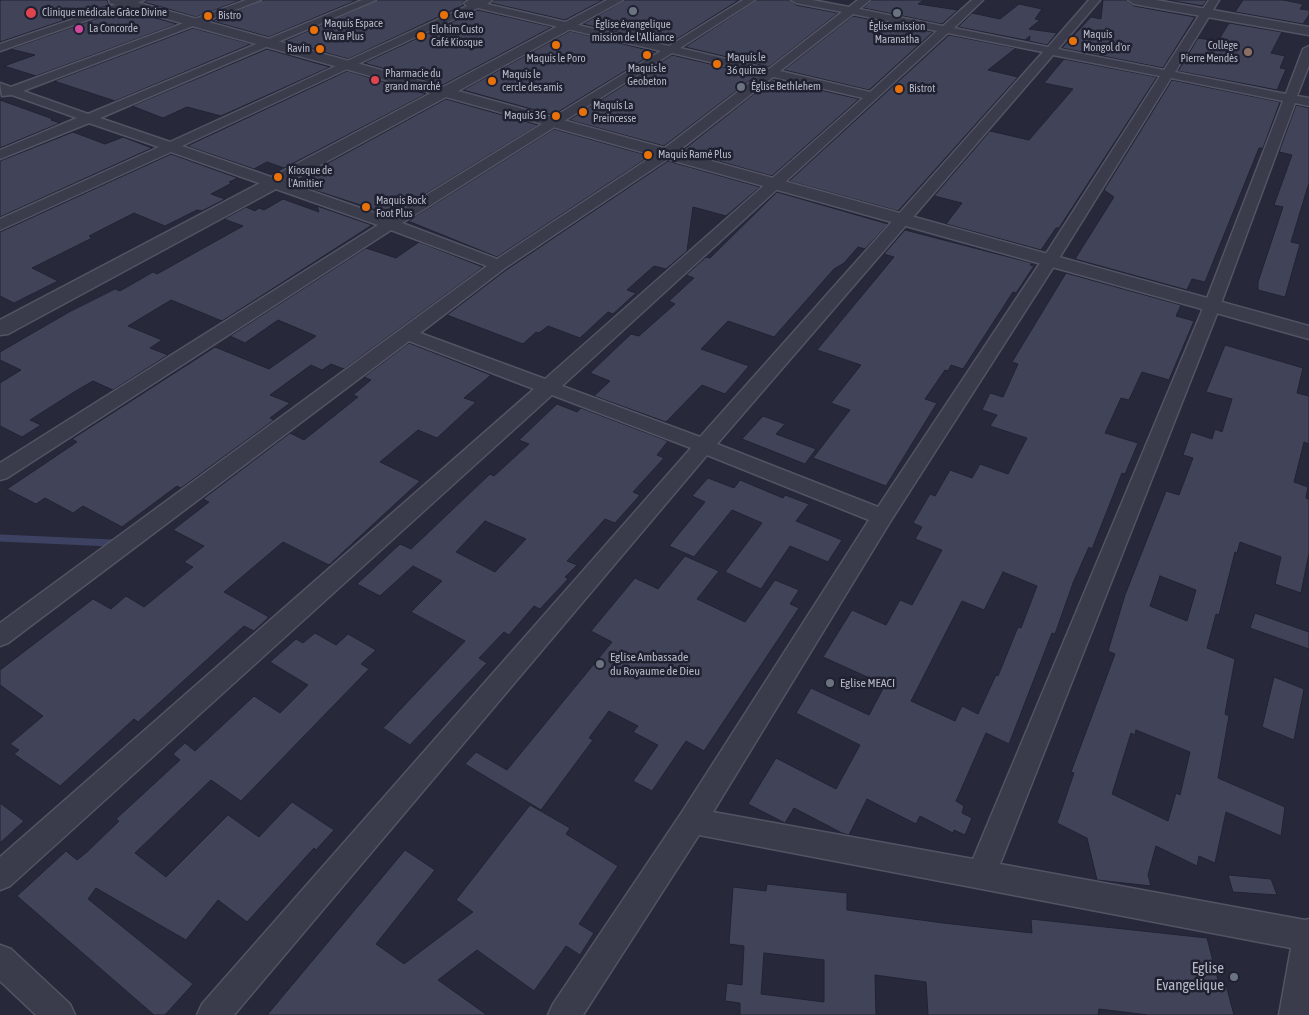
<!DOCTYPE html>
<meta charset="utf-8">
<style>
body{margin:0}
canvas{display:block;background:#27293b}
</style>
<canvas width="1309" height="1015"></canvas>
<script>
const g = document.querySelector('canvas').getContext('2d');
g.lineJoin = 'round';
function toPath(rows) {
  const path = new Path2D();
  for (const r of rows) {
    path.moveTo(r[0], r[1]);
    for (let i = 2; i < r.length; i += 2) path.lineTo(r[i], r[i + 1]);
  }
  return path;
}
function strokePath(path, color, width, dash) {
  g.strokeStyle = color;
  g.lineWidth = width;
  g.lineCap = dash ? 'butt' : 'round';
  g.setLineDash(dash || []);
  g.stroke(path);
}
function paint(path, color) {
  g.fillStyle = color;
  g.fill(path, 'evenodd');
}
function write(font, color, halo, rows, align = 'center') {
  g.font = font + ' "Asap Condensed",sans-serif';
  g.lineWidth = 5;
  g.setLineDash([]);
  g.textBaseline = 'middle';
  g.strokeStyle = halo;
  g.fillStyle = color;
  for (const [text, x, y, turn = 0] of rows) {
    g.save();
    g.translate(x, y);
    g.rotate((+turn || 0) * Math.PI / 180);
    g.textAlign = isNaN(turn) ? turn : align;
    if (halo) g.strokeText(text, 0, 0);
    g.fillText(text, 0, 0);
    g.restore();
  }
}
strokePath(toPath([
 [0,538,112,543]
]), '#3e4262', 7);
const building = toPath([
 [0,0,107,0,109,5,0,42,0,0],
 [146,0,241,0,196,17,144,2,146,0],
 [263,0,357,0,269,37,212,21,263,0],
 [378,0,465,0,462,3,464,5,348,59,285,41,378,0],
 [494,0,603,0,565,20,491,3,494,0],
 [625,0,739,0,669,44,583,24,625,0],
 [757,0,789,0,796,5,838,13,769,67,685,47,757,0],
 [872,0,924,0,918,4,958,10,942,24,863,8,872,0],
 [1103,0,1126,0,1134,6,1195,17,1163,68,1062,48,1091,17,1101,19,1103,0],
 [1167,0,1207,0,1203,6,1167,0],
 [1243,0,1283,0,1303,4,1300,9,1309,10,1309,15,1303,24,1235,12,1243,0],
 [1019,4,1042,9,1035,19,1040,20,1029,29,1057,33,1047,45,1029,41,1030,36,1025,40,958,27,972,13,1000,19,1019,4],
 [124,9,177,24,36,76,4,66,35,55,10,49,124,9],
 [478,10,552,27,443,85,364,63,478,10],
 [853,16,933,32,869,90,784,70,853,16],
 [1229,23,1282,32,1271,53,1285,56,1280,68,1286,69,1277,90,1178,71,1198,38,1218,41,1229,23],
 [193,28,251,44,115,101,54,81,193,28],
 [570,31,656,52,553,115,463,90,570,31],
 [949,35,1016,48,988,70,1018,77,898,211,789,181,949,35],
 [267,49,330,67,221,116,187,107,163,118,132,106,267,49],
 [672,55,757,75,664,146,569,120,672,55],
 [1064,59,1157,77,1059,228,1056,228,1041,250,946,224,962,203,934,196,990,131,1029,140,1073,89,1044,83,1064,59],
 [347,71,426,94,284,168,267,162,254,169,187,146,347,71],
 [773,79,859,99,772,176,682,151,773,79],
 [1172,80,1280,102,1263,148,1259,148,1205,282,1192,279,1187,290,1075,259,1114,197,1104,190,1172,80],
 [446,99,538,125,391,215,311,189,309,184,318,180,306,175,446,99],
 [0,100,53,119,51,120,60,123,0,148,0,100],
 [1296,105,1309,108,1309,183,1291,242,1300,244,1285,297,1258,290,1258,282,1283,207,1274,205,1292,155,1279,152,1296,105],
 [554,129,650,156,497,257,408,221,554,129],
 [73,132,105,144,123,137,152,148,0,217,0,161,73,132],
 [171,154,238,178,229,182,232,183,211,194,225,199,202,211,197,210,165,226,134,213,89,236,92,238,32,268,58,281,14,303,0,296,0,232,171,154],
 [668,161,760,187,726,216,693,207,687,251,666,269,654,266,627,290,636,293,613,314,608,312,580,338,548,326,539,333,536,332,523,344,447,315,506,270,668,161],
 [777,192,888,224,865,249,858,247,844,263,834,269,774,337,728,321,701,349,749,366,725,394,702,385,666,422,594,396,610,381,590,373,631,334,639,336,675,304,669,301,694,278,686,275,706,257,710,258,777,192],
 [283,199,319,212,317,206,372,225,222,321,171,300,128,326,162,340,150,348,168,355,113,390,93,381,74,392,30,420,41,425,22,437,0,426,0,383,21,370,0,360,0,352,69,312,115,289,120,291,153,272,157,274,243,226,224,219,246,207,255,211,259,208,264,210,283,199],
 [905,230,1032,263,1030,265,1034,266,1016,293,1013,292,963,369,951,365,948,371,945,370,925,399,937,403,886,486,813,458,850,410,831,403,861,365,817,350,894,257,884,254,905,230],
 [419,242,483,267,344,369,331,364,322,370,311,365,270,395,290,403,270,418,274,420,181,488,177,486,122,527,83,506,73,513,45,498,36,504,7,489,77,442,72,439,215,347,269,369,316,336,278,320,245,343,230,336,366,248,396,258,419,242],
 [1066,273,1181,305,1176,316,1194,321,1169,380,1142,372,1129,400,1121,398,1105,433,1138,443,1125,474,1122,473,1092,549,1089,547,1073,583,1055,634,1052,633,1009,744,986,733,956,801,964,806,962,813,972,818,965,835,954,830,953,833,920,816,916,824,867,799,849,835,842,833,794,808,785,823,748,804,776,758,836,789,860,745,796,713,811,688,869,715,885,685,823,657,852,610,886,625,900,600,912,605,942,550,915,539,922,527,913,523,930,494,935,496,950,470,972,478,980,464,1008,474,1027,438,990,426,997,415,982,410,990,393,1003,397,1018,364,1012,362,1066,273],
 [1003,572,1037,586,1021,628,1018,627,998,676,996,675,978,714,962,706,955,721,911,701,962,601,984,610,1003,572],
 [409,343,491,375,464,398,476,402,437,438,418,430,380,462,420,481,329,565,283,542,224,592,269,617,254,631,244,626,138,722,134,719,60,786,14,754,19,750,10,744,43,716,0,685,0,670,93,599,111,609,126,596,144,607,193,567,184,562,204,546,173,530,209,502,203,499,290,433,304,440,358,397,353,395,371,380,364,377,409,343],
 [1225,345,1303,368,1297,393,1309,396,1309,444,1304,442,1294,482,1308,487,1306,498,1309,499,1309,553,1301,593,1275,584,1281,557,1240,542,1237,553,1235,552,1219,615,1216,614,1207,648,1235,659,1225,714,1229,716,1218,778,1285,807,1281,836,1226,812,1215,863,1199,856,1197,866,1156,846,1148,875,1151,886,1097,880,1087,838,1057,823,1074,773,1071,772,1115,654,1108,651,1125,595,1166,491,1179,495,1193,458,1183,455,1191,432,1212,439,1215,429,1222,432,1232,399,1206,392,1225,345],
 [1160,576,1196,590,1187,621,1150,606,1160,576],
 [1136,730,1190,752,1180,795,1176,793,1168,821,1112,794,1131,733,1135,735,1136,730],
 [557,404,577,412,581,408,668,441,657,455,664,458,633,492,640,495,615,523,605,519,567,561,577,565,565,577,568,579,540,609,534,606,509,635,504,632,479,658,487,663,410,745,383,728,465,641,411,612,442,581,413,566,380,596,357,584,400,544,411,549,490,474,494,476,529,444,519,440,557,404],
 [485,521,526,539,495,572,456,552,485,521],
 [763,416,785,424,776,434,816,449,805,464,742,439,763,416],
 [708,478,734,488,740,480,783,498,785,495,809,504,796,521,842,540,828,562,790,546,761,589,725,572,762,523,732,510,694,557,669,546,705,502,692,496,708,478],
 [685,556,719,571,697,599,745,622,775,580,799,590,790,604,799,608,704,751,686,741,652,791,633,781,658,745,633,732,638,726,609,711,589,738,593,740,541,810,465,764,476,752,507,770,612,642,591,631,635,578,658,589,685,556],
 [1255,613,1309,632,1309,649,1250,628,1255,613],
 [315,633,336,645,348,634,376,650,361,664,369,669,241,801,211,780,135,853,166,877,228,815,259,837,292,802,334,830,316,850,314,848,247,922,218,900,186,940,96,888,88,899,193,984,165,1015,154,1015,17,896,66,851,77,860,87,852,119,821,116,819,180,760,173,754,185,743,195,751,254,696,280,713,308,685,270,662,296,639,303,643,315,633],
 [1274,677,1304,689,1294,740,1262,727,1274,677],
 [0,803,24,821,0,843,0,803],
 [530,805,570,828,566,834,618,866,579,924,594,933,580,955,566,946,534,991,477,950,438,980,487,1015,267,1015,405,850,435,870,376,944,404,964,473,912,456,900,530,805],
 [1228,875,1271,879,1277,895,1233,892,1228,875],
 [767,884,847,893,847,910,943,923,1032,933,1031,919,1207,938,1219,984,1226,985,1234,1015,1148,1015,1099,1009,1098,1015,928,1015,926,982,875,975,876,1015,740,1015,740,1003,725,1001,727,983,742,985,744,946,729,944,733,887,766,891,767,884],
 [764,953,824,960,824,1002,761,994,764,953]
]);
paint(building, '#414459');
strokePath(building, '#212333', 1);
const minor = toPath([
 [129,0,144,0,0,51,0,44,129,0],
 [246,0,261,0,23,91,88,114,362,0,376,0,100,118,170,142,467,6,464,3,469,0,492,0,487,4,669,46,743,0,755,0,680,48,769,69,842,12,796,3,791,0,812,0,849,7,858,0,870,0,859,9,943,26,972,0,983,0,954,28,1048,47,1089,0,1100,0,1058,49,1164,70,1209,0,1219,0,1175,72,1286,94,1303,49,1309,46,1309,65,1297,96,1309,98,1309,106,1295,103,1220,306,1000,864,1305,920,1309,919,1309,1015,1279,1015,1291,948,699,835,583,1015,548,1015,553,1004,682,812,869,520,707,455,234,1015,197,1015,202,1004,691,448,552,395,10,886,0,890,0,857,534,389,409,341,8,643,0,646,0,623,487,266,391,230,7,478,0,480,0,463,378,225,171,152,0,230,0,219,159,147,89,123,0,159,0,150,77,118,12,95,2,96,0,83,11,87,246,0],
 [478,8,661,51,389,218,182,146,478,8],
 [853,14,937,31,870,92,780,71,853,14],
 [948,33,1043,52,700,437,562,386,948,33],
 [672,53,761,74,662,150,497,259,402,223,672,53],
 [1053,55,1160,76,1042,260,878,507,717,444,1053,55],
 [773,77,863,98,545,379,420,333,505,268,672,156,773,77],
 [1171,78,1283,101,1204,306,973,859,713,812,890,522,1058,260,1171,78],
 [0,945,11,949,70,1004,75,1015,36,1015,0,981,0,945]
]);
const tertiary = toPath([
 [109,0,129,0,443,87,607,0,623,0,458,91,1309,326,1309,339,446,97,8,334,0,335,0,320,431,93,110,3,109,0],
 [1128,0,1156,0,1309,27,1309,35,1134,4,1128,0]
]);
strokePath(minor, '#525464', 3);
strokePath(tertiary, '#525464', 3);
paint(minor, '#3a3c4c');
paint(tertiary, '#3a3c4c');
for (const [x, y, r, color] of [
 [633,11,5,"#6b7280"],
 [31,13,6,"#e0444e"],
 [897,13,5,"#6b7280"],
 [444,15,5,"#e8710a"],
 [208,16,5,"#e8710a"],
 [79,29,5,"#d1479c"],
 [314,30,5,"#e8710a"],
 [421,36,5,"#e8710a"],
 [1073,41,5,"#e8710a"],
 [556,45,5,"#e8710a"],
 [320,49,5,"#e8710a"],
 [1248,52,5,"#8d6e63"],
 [647,55,5,"#e8710a"],
 [717,64,5,"#e8710a"],
 [375,80,5,"#e0444e"],
 [492,81,5,"#e8710a"],
 [741,87,5,"#6b7280"],
 [899,89,5,"#e8710a"],
 [583,112,5,"#e8710a"],
 [556,116,5,"#e8710a"],
 [648,155,5,"#e8710a"],
 [278,177,5,"#e8710a"],
 [366,207,5,"#e8710a"],
 [600,664,5,"#6b7280"],
 [830,683,5,"#6b7280"],
 [1234,977,5,"#6b7280"]
]) {
  const dot = new Path2D();
  dot.arc(x, y, r, 0, 2 * Math.PI);
  g.fillStyle = color;
  g.fill(dot);
  strokePath(dot, '#1f2131', 2);
}
write('11px', '#b6b8c7', '#1f2131', [
 ["Clinique médicale Grâce Divine",42,13],
 ["Cave",454,15],
 ["Bistro",218,16],
 ["Maquis Espace",324,24],
 ["Wara Plus",324,37],
 ["Église évangelique",633,25,"center"],
 ["mission de l'Alliance",633,38,"center"],
 ["Église mission",897,27,"center"],
 ["Maranatha",897,40,"center"],
 ["La Concorde",89,29],
 ["Elohim Custo",431,30],
 ["Café Kiosque",431,43],
 ["Maquis",1083,35],
 ["Mongol d'or",1083,48],
 ["Collège",1238,46,"right"],
 ["Pierre Mendès",1238,59,"right"],
 ["Ravin",310,49,"right"],
 ["Maquis le",727,58],
 ["36 quinze",727,71],
 ["Maquis le Poro",556,59,"center"],
 ["Maquis le",647,69,"center"],
 ["Geobeton",647,82,"center"],
 ["Pharmacie du",385,74],
 ["grand marché",385,87],
 ["Maquis le",502,75],
 ["cercle des amis",502,88],
 ["Église Bethlehem",751,87],
 ["Bistrot",909,89],
 ["Maquis La",593,106],
 ["Preincesse",593,119],
 ["Maquis 3G",546,116,"right"],
 ["Maquis Ramé Plus",658,155],
 ["Kiosque de",288,171],
 ["l'Amitier",288,184],
 ["Maquis Bock",376,201],
 ["Foot Plus",376,214]
], 'left');
write('12px', '#b6b8c7', '#1f2131', [
 ["Eglise Ambassade",610,657],
 ["du Royaume de Dieu",610,671],
 ["Eglise MEACI",840,683]
], 'left');
write('15px', '#b6b8c7', '#1f2131', [
 ["Eglise",1224,968],
 ["Evangelique",1224,985]
], 'right');
</script>
